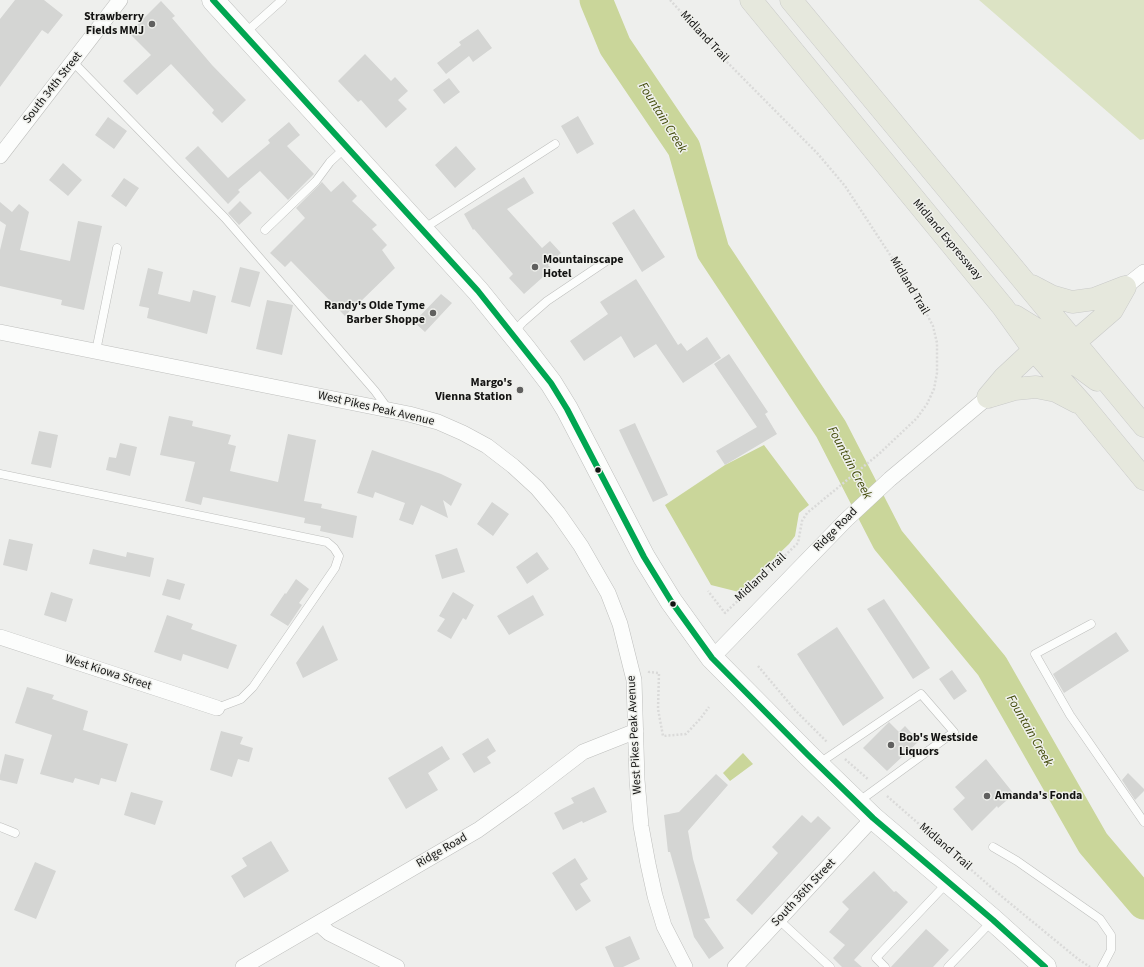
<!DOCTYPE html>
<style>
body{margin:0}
canvas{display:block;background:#eeefed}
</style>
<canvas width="1144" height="967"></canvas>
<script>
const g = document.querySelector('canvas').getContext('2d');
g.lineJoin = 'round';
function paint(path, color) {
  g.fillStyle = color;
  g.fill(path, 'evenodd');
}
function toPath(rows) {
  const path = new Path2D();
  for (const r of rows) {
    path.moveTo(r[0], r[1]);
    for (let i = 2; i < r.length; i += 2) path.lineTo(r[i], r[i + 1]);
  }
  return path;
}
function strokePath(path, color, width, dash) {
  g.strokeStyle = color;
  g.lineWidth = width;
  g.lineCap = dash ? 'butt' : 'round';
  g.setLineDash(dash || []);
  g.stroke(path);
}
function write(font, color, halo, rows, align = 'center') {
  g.font = font + ' "Source Sans 3",sans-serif';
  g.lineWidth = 3;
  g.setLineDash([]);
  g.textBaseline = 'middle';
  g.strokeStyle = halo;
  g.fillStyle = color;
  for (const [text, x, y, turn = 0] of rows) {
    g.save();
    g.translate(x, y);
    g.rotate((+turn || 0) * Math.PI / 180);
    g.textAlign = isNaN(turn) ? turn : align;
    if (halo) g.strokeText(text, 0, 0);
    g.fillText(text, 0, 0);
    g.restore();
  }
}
paint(toPath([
 [979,0,1144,0,1144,139,1140,140]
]), '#dce3c4');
paint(toPath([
 [764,445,809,505,799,513,795,536,789,544,739,592,711,585,665,505,725,465],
 [743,753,753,764,730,781,723,773]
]), '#cad69a');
strokePath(toPath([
 [596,0,615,46,684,148,713,251,831,429,888,540,992,666,1093,843,1144,903]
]), '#cad69a', 33);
paint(toPath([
 [15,0,44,0,63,15,48,34,42,30,0,87,0,19],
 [161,1,175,16,172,18,212,65,246,100,222,123,212,113,214,110,171,64,137,95,123,81,151,55,129,33],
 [478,29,492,48,473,62,469,56,446,74,437,63,461,45,459,42],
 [365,54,391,81,395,77,408,91,398,100,407,109,386,128,361,100,358,102,338,81],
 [449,78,460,92,444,104,433,90],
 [578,116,594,144,577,154,561,126],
 [108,117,127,131,114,149,95,135],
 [289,122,300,135,287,146,314,174,288,200,260,171,238,190,240,192,228,204,185,158,198,146,228,178,270,143,268,140],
 [456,146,476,169,455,188,435,165],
 [63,163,82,180,68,196,49,180],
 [524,177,534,193,507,209,542,248,550,241,561,253,548,265,552,269,524,294,509,278,513,274,474,229,473,230,464,214],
 [124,178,139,188,126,207,111,196],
 [343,181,357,196,352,201,377,225,372,229,387,245,382,250,395,268,358,304,357,303,345,316,291,261,285,267,270,253,305,218,296,208,322,182,331,192],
 [240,201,252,213,239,225,228,213],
 [0,202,12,212,19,204,29,212,20,250,70,261,78,221,102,226,84,310,61,305,62,300,0,286,0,250,6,225,0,221],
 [634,209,665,257,642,272,612,223],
 [240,267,260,272,250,307,231,302],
 [148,268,163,272,158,294,190,302,193,290,216,296,207,334,147,318,149,308,139,306],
 [636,279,678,345,681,343,687,351,707,337,721,358,683,383,656,344,634,358,621,336,584,361,570,341,608,314,600,302],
 [441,294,452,303,425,332,414,322],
 [267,300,293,305,282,355,256,349],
 [729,354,768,412,765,414,777,434,725,465,716,451,757,427,714,364],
 [169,416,193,421,192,426,231,435,228,444,236,446,230,471,278,482,288,434,316,440,304,501,322,504,321,508,357,516,353,538,320,531,321,526,304,523,305,518,203,497,201,505,185,501,195,462,160,455],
 [635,423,668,495,653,502,619,430],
 [39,431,58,435,51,468,31,464],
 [120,443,137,447,130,476,106,470,109,457,116,458],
 [372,450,441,474,462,484,451,506,443,500,448,518,421,505,413,525,399,520,405,503,375,492,373,498,357,493],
 [492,502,509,514,493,536,477,524],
 [9,539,33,544,27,571,3,565],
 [457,548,465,572,442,579,435,555],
 [93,549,126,557,127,552,154,558,150,577,89,564],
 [537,552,549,569,527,584,516,567],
 [167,579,185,584,180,600,162,595],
 [296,579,309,589,299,603,302,605,288,626,270,615,285,593,286,594],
 [51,592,73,599,66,622,44,615],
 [453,592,474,605,466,620,463,618,451,639,437,631,445,619,439,616],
 [533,595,544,615,509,635,497,616],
 [884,599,930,668,913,679,867,609],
 [167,615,193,624,191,629,237,645,228,669,183,654,181,661,154,652],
 [323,625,338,660,303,678,296,663],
 [837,627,884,698,843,726,797,654],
 [1116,632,1129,651,1064,693,1053,674],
 [952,670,967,691,954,700,939,679],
 [27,687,54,695,52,699,88,711,83,730,128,744,116,782,101,778,99,785,75,778,73,783,40,774,52,735,15,723],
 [889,722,899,732,905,726,919,741,887,771,863,748],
 [221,731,243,737,240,744,253,748,249,762,238,759,232,777,210,770],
 [488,738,496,751,487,757,491,763,474,773,462,754],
 [442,746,450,759,428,773,438,790,406,809,388,778],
 [5,754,24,759,17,784,0,780,0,775],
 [986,759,1014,794,998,808,997,806,972,831,953,809,965,798,955,787],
 [1128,773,1144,789,1144,791,1135,800,1122,780],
 [716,774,728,785,688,831,693,859,710,918,704,919,724,948,709,959,694,937,670,852,668,852,664,815,679,812],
 [594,787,607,812,583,823,582,821,563,830,554,813,574,803,571,798],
 [131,792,163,801,155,825,124,815],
 [802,815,811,823,818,816,831,828,752,915,736,900,778,853,772,847],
 [271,841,289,871,244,898,231,876,247,866,242,858],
 [575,858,588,879,580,884,591,901,576,911,552,873],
 [35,862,56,871,36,919,14,910],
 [874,871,894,892,896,891,908,902,854,960,862,967,842,967,833,958,845,945,829,932,849,909,842,902],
 [926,929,949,950,933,967,891,967],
 [630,936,640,959,623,967,614,967,605,947]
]), '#d4d5d3');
const lane = toPath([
 [245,33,282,0],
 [73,62,225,218,375,391,388,409],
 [423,229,555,144],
 [265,230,316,181,330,162,346,147],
 [513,333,523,322,547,301,608,260],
 [96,351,117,248],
 [0,474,327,542,334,548,339,556,335,568,253,687,241,699,217,708],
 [1091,624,1035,654,1070,715,1144,822],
 [818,764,921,694,954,732,858,802],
 [0,827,15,833],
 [993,847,1017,861,1100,919,1111,935,1111,950,1102,967],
 [779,920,830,967],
 [885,967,876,958,947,883],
 [948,967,992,921]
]);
const street = toPath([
 [0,156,120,0],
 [1125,287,1144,272],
 [0,332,409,414,438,422,463,433,487,446,513,466,537,488,558,513,581,546,608,593,620,624,634,680,637,780,641,826,648,864,655,896,664,926,685,967],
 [0,637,217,708],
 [712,658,846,520,890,479,988,397],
 [319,924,329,933,397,967],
 [243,967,478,830,523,798,583,752,636,731],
 [735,967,873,818]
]);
const secondary = toPath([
 [213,0,478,291,525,349,551,383,567,409,644,557,671,601,712,658,808,755,873,818,993,920,1045,967]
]);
const highway = toPath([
 [751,0,1003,307,1034,350,1083,405,1144,479],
 [791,0,1144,426],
 [1032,286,1051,296,1072,302,1094,299,1125,287],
 [1015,316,1041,332,1059,340,1075,342,1112,310,1125,287],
 [1035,350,1054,355,1078,366,1097,380],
 [988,397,1015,389,1036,387,1056,391,1077,402],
 [988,397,1004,378,1034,350]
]);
strokePath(lane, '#bebfbd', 9);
strokePath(street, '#bebfbd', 16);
strokePath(secondary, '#bebfbd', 23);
strokePath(highway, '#c9cac9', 23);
strokePath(toPath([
 [670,0,725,60,818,154,845,186,919,299,933,326,937,343,937,373,934,389,927,404,917,418,880,453,807,513,802,521,798,543,725,613,708,591],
 [758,666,795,710,827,742],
 [649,673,649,672,659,673,658,709,663,736,686,734,700,719,709,707],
 [845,759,869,780],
 [887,796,1000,895,1078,959,1090,967]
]), '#dadad9', 2.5, [2, 2]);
strokePath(lane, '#fcfdfc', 8);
strokePath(street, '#fcfdfc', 15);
strokePath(secondary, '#fcfdfc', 22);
strokePath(highway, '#e6e8dd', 22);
strokePath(toPath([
 [213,0,478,291,551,383,567,409,644,557,671,601,712,658,808,755,873,818,993,920,1045,967]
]), '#00a651', 6);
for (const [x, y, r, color] of [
 [152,24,4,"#60605f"],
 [535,267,4,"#60605f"],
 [433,313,4,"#60605f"],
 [520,390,4,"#60605f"],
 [598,470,3.5,"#131312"],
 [673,604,3.5,"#131312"],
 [891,745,4,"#60605f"],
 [987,796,4,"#60605f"]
]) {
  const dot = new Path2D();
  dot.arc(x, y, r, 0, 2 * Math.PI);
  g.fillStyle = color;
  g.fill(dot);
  strokePath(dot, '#eff0ec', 1.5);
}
write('bold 12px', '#131312', '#eff0ec', [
 ["Strawberry",144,17],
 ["Fields MMJ",144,31],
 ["Mountainscape",543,260,"left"],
 ["Hotel",543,274,"left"],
 ["Randy's Olde Tyme",425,306],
 ["Barber Shoppe",425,320],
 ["Margo's",512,383],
 ["Vienna Station",512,397],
 ["Bob's Westside",899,738,"left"],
 ["Liquors",899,752,"left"],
 ["Amanda's Fonda",995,796,"left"]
], 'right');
write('12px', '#131312', '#eff0ec', [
 ["Midland Trail",704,37,47],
 ["South 34th Street",53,88,-52],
 ["Midland Expressway",947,240,50],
 ["Midland Trail",909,286,59],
 ["West Pikes Peak Avenue",376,409,13],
 ["Ridge Road",836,530,-45],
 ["Midland Trail",761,578,-43],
 ["West Kiowa Street",108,673,18],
 ["West Pikes Peak Avenue",635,735,-93],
 ["Midland Trail",945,847,41],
 ["Ridge Road",442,851,-30],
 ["South 36th Street",804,893,-47]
]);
write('italic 13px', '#414a09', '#eff0ec', [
 ["Fountain Creek",662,118,58],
 ["Fountain Creek",849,463,62],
 ["Fountain Creek",1029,731,60]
]);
</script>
